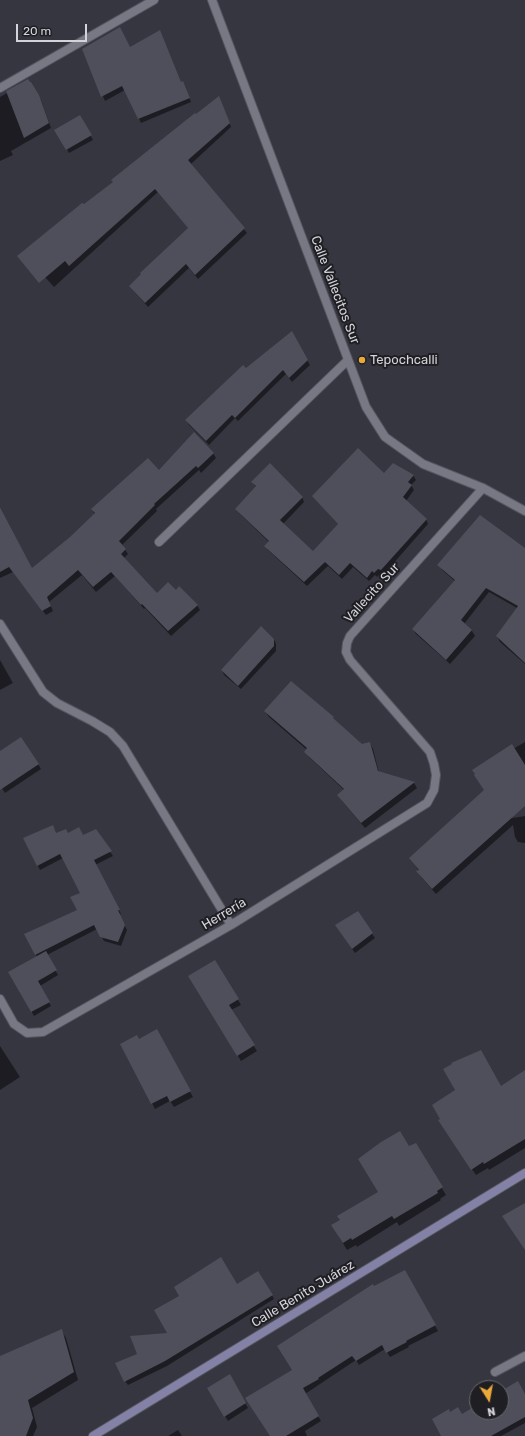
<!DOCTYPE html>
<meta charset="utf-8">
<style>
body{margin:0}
#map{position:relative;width:525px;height:1436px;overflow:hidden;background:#363641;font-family:Rubik,sans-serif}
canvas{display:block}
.north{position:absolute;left:469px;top:1380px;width:40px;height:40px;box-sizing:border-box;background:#1e1e23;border:1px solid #66666c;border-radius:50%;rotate:169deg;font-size:11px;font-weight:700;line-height:16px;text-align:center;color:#d3d3da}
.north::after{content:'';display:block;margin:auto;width:14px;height:18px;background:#eba93a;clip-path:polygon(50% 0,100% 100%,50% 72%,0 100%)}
.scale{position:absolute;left:16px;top:24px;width:71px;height:18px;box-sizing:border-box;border:2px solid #d3d3da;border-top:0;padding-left:5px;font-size:12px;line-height:14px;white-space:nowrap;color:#d3d3da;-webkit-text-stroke:3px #1e1e23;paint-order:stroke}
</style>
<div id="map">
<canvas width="525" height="1436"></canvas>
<div class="north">N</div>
<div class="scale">20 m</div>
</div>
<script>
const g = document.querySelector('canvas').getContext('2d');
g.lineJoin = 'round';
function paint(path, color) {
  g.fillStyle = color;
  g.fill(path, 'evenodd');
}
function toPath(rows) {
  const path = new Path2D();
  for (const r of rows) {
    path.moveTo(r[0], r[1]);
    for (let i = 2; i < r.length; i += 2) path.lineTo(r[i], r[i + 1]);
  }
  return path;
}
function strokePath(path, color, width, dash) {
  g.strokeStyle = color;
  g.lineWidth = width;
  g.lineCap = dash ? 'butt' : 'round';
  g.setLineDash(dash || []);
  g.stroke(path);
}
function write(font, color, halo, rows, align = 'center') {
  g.font = font + ' Rubik,sans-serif';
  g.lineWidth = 4;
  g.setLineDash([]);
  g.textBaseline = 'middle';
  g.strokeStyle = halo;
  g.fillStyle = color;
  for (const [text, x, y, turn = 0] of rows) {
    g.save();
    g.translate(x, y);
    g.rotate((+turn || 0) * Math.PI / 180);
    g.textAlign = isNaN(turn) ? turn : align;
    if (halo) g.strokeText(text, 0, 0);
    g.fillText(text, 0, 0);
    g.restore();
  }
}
paint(toPath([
 [130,48,181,83,185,86,191,102,141,123,125,90,105,101,83,50],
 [28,81,31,83,41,100,51,128,11,151,13,155,0,161,0,97],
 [219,97,231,127,191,164,247,233,198,279,189,268,148,307,133,290,189,229,158,192,54,287,44,276,114,183],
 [80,116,93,140,69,153,56,130],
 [292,333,310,365,292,382,286,374,238,421,235,418,209,445,189,425,186,420],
 [213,453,216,458,201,473,199,470,156,509,157,511,122,545,128,554,124,558,157,595,177,592,197,605,200,610,171,636,145,608,144,609,115,576,96,592,82,575,49,602,53,611,46,615,13,572,0,578,0,507,32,569,70,538,95,515,92,509,159,472],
 [384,474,413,475,416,480,411,485,414,490,406,501,426,519,428,524,384,574,381,573,377,577,375,575,369,581,353,567,342,579,328,566,307,586,268,550,266,546,269,542,239,513,236,509,256,487,252,482,302,497,304,502,283,524,313,552,339,525,313,496],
 [525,552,525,664,500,642,497,636,517,608,489,592,464,624,472,631,475,636,450,664,416,634,413,629,455,581,442,570,439,565],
 [274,639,276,644,276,651,241,689,224,675,222,670],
 [0,660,13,683,0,690],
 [265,711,335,722,362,745,370,743,373,749,379,773,414,783,417,788,365,828,342,801,339,795,344,790,309,757,306,752,307,750,269,717],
 [525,742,525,792,475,824,525,816,525,843,518,842,515,837,513,825,436,894,421,877,418,872,419,871,410,858,485,791,513,749],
 [0,752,38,764,41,769,5,793,0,785],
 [95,830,113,856,95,865,121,914,119,915,127,930,121,946,104,941,97,929,47,955,58,975,40,986,51,1006,34,1016,9,972,37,957,26,934,79,911,82,894,63,858,40,870,24,839,67,834,83,837],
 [357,912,375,938,355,953,339,930],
 [215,961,241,1005,231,1010,257,1051,241,1061,190,976],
 [156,1031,193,1097,174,1107,170,1101,155,1109,152,1103,139,1040],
 [0,1046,20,1077,0,1090],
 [525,1072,525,1148,489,1170,488,1168,476,1175,443,1127],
 [415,1144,446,1195,440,1199,441,1200,399,1226,397,1222,357,1247,356,1245,347,1250,337,1233,379,1192],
 [405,1272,438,1331,408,1346,409,1347,390,1357,385,1349,359,1365,356,1360,305,1394,321,1421,305,1431,307,1436,270,1436,293,1370,374,1287],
 [237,1286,272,1295,274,1299,167,1366,128,1385,125,1381,139,1354,169,1334,181,1296],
 [61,1330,66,1338,78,1380,32,1408,37,1427,33,1436,0,1436,0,1357],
 [229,1376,248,1408,228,1421,208,1388],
 [501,1392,525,1396,525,1423,501,1436,442,1436,450,1413,462,1415,477,1406,477,1412,501,1412],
 [178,1430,182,1436,168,1436]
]), '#0007');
paint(toPath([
 [120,27,130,47,160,30,181,82,183,81,190,98,138,119,122,86,101,97,82,49],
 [28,79,30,82,31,82,39,95,49,123,24,138,6,91],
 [219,96,230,123,188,160,245,228,195,275,186,264,145,303,129,286,141,274,140,273,188,228,155,189,69,266,65,261,39,283,17,256,82,203,84,204,113,182,111,180,195,113,196,114],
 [80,115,92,135,66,150,54,130],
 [292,331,308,360,289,378,283,370,235,418,232,415,206,441,185,420,243,365,246,368],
 [194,432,214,453,198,468,196,466,154,504,155,505,119,541,126,549,121,554,157,593,168,582,176,590,179,586,198,605,168,631,142,604,141,605,111,572,93,587,78,570,47,597,51,606,42,611,9,567,0,572,0,507,32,568,70,537,95,513,91,509,148,458,159,470],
 [358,448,384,473,393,463,414,475,408,482,412,485,403,497,427,519,381,570,378,569,374,573,372,571,367,578,350,563,339,575,325,562,304,582,264,546,269,541,235,509,256,486,251,482,270,463,303,497,280,520,313,551,338,524,312,496],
 [480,515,525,548,525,663,496,636,518,606,486,588,461,620,472,630,446,660,412,629,455,580,437,565],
 [261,626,274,639,274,646,238,686,221,670],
 [291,681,334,717,333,718,362,744,370,742,378,771,415,782,361,823,337,795,344,789,304,752,307,748,264,711],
 [21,737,39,764,0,790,0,751],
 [512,744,525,765,525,806,432,889,416,871,419,870,409,858,484,790,474,775,475,774,472,770],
 [53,825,56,833,66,829,68,833,79,827,83,835,96,829,112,851,94,860,120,910,118,910,125,925,118,942,100,937,94,925,35,955,24,934,77,910,70,897,80,893,60,854,37,866,23,838],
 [358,911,373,933,352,949,335,925],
 [46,951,57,970,38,981,50,1002,31,1012,8,972],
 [215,960,239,999,229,1005,255,1045,237,1056,188,976],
 [157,1029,191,1091,170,1102,167,1096,151,1104,120,1044,137,1035,139,1039],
 [481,1050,501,1086,525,1070,525,1139,484,1164,483,1162,471,1170,438,1120,440,1119,432,1105,455,1090,443,1069,452,1064,451,1063],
 [400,1131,409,1146,416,1143,443,1187,437,1191,438,1193,394,1219,392,1216,352,1240,351,1238,343,1243,331,1225,340,1220,337,1216,378,1192,358,1159,381,1142],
 [525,1203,525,1250,502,1216],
 [221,1257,237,1284,258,1271,273,1295,165,1361,124,1382,115,1363,137,1354,130,1336,167,1333,154,1310,179,1296,174,1287],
 [405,1270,436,1325,406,1341,407,1342,386,1353,382,1345,356,1361,352,1356,318,1378,319,1379,303,1388,319,1416,286,1436,270,1436,245,1398,292,1370,277,1346,373,1284,374,1286],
 [62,1329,74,1372,28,1400,33,1418,26,1436,0,1436,0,1356],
 [230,1374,246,1403,224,1417,207,1388],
 [518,1381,525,1394,525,1417,491,1436,441,1436,432,1419,449,1409,450,1412,458,1407,462,1414,477,1405,477,1412,501,1412,501,1391]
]), '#4f4f5b');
const street = toPath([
 [212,0,366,407,385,437,423,464,483,488,525,511],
 [0,88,154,0],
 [159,542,348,360],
 [0,624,43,692,57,703,92,721,110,732,123,746,231,925],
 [0,999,14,1024,27,1033,43,1032,231,925,427,803,434,790,436,775,434,764,430,752,350,660,346,652,347,643,350,636,483,488],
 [495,1372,525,1356]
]);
const secondary = toPath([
 [93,1436,525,1173]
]);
strokePath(street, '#54545d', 10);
strokePath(secondary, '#54545d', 10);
strokePath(street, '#787884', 8);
strokePath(secondary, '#8381a6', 8);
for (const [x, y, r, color] of [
 [362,360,4,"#eba93a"]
]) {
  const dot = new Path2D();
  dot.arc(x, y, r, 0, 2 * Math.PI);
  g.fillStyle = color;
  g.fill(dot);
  strokePath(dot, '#1e1e23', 1.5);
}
write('13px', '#d3d3da', '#1e1e23', [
 ["Calle Vallecitos Sur",335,290,69],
 ["Vallecito Sur",372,593,-48],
 ["Herrería",224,914,-31],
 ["Calle Benito Juárez",303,1294,-31]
]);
write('13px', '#d3d3da', '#1e1e23', [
 ["Tepochcalli",370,360]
], 'left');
</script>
